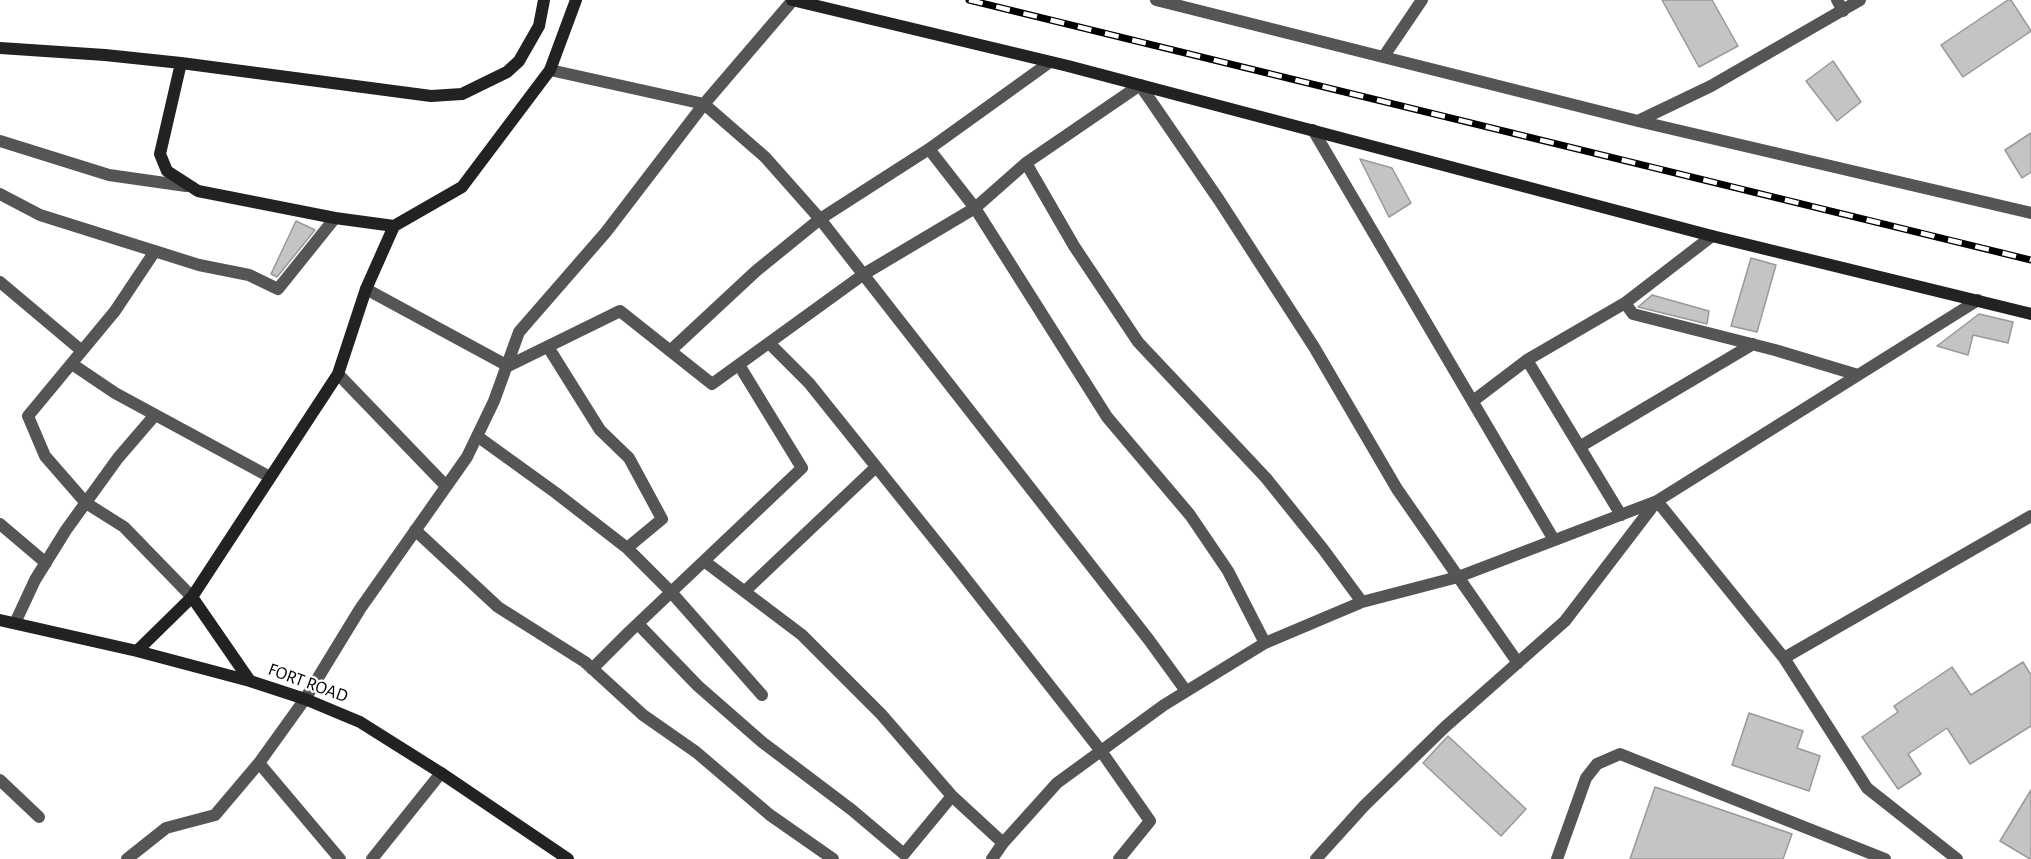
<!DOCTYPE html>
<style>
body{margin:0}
canvas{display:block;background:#fff}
</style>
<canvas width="2031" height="859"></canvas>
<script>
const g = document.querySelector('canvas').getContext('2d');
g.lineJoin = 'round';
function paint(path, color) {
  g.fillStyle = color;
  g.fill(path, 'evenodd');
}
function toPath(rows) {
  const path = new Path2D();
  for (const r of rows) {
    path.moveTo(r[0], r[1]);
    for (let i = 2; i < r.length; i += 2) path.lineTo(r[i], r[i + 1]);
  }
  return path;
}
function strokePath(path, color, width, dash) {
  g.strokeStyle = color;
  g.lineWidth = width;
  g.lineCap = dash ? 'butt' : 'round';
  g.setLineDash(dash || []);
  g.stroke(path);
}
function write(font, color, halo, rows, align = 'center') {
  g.font = font + ' "Alegreya Sans",sans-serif';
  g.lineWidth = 4.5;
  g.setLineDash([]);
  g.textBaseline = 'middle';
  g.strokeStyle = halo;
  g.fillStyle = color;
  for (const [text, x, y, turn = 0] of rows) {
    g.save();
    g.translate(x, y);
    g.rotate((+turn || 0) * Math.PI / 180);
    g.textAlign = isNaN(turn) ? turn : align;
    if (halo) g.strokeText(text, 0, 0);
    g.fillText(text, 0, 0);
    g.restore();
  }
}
const building = toPath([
 [1662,0,1712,0,1738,46,1699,67,1662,0],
 [2008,0,2011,0,2031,31,1963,77,1941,45,2008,0],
 [1833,61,1861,102,1837,121,1806,81,1833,61],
 [2031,133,2031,172,2022,178,2005,150,2031,133],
 [1360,159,1392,168,1411,203,1389,217,1360,159],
 [296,221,315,230,277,277,271,274,296,221],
 [1751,258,1776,265,1757,332,1731,326,1751,258],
 [1652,295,1709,311,1707,324,1638,307,1652,295],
 [1979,314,2013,322,2008,343,1973,335,1968,355,1937,346,1979,314],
 [2023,662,2031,675,2031,726,1970,764,1947,728,1908,754,1921,774,1898,789,1862,737,1898,712,1894,706,1952,667,1971,695,2023,662],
 [1749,713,1803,731,1797,748,1820,756,1809,791,1732,765,1749,713],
 [1448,736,1526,809,1501,836,1423,763,1448,736],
 [1655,787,1792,834,1783,859,1630,859,1655,787],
 [2031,790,2031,859,2030,859,2000,841,2031,790]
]);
paint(building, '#c4c4c4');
strokePath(building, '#999', 1.5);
strokePath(toPath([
 [1156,0,1638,121,2031,213],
 [1837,0,1843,11],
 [1384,56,1422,0],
 [550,70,704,104,765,157,820,219,1149,640,1186,691],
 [1638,121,1711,86,1860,0],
 [1313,130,1554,540],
 [0,141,109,175,186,186],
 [929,149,975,208,1107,417,1190,515,1228,571,1265,643],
 [1026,163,1074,246,1138,342,1266,478,1323,549,1362,602],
 [0,194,40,215,199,265,249,275,278,289,335,218],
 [155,251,115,311,28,416,45,456,86,503,124,527,192,597],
 [0,282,82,351],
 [366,289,508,366,620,311,712,384,864,274,975,208,1026,163,1140,85,1219,200,1314,347,1397,489,1518,663],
 [1625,303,1633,314,1775,350,1858,375],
 [769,343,809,383,955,565,1101,751,1150,821,1119,859],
 [548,347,600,430,629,458,662,519,627,548],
 [670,351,756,271,820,219,929,149,1050,62],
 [1527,360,1621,515],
 [72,364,115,393,270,477],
 [338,374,446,486],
 [1473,401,1527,360,1625,303,1712,236],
 [477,436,556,493,627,548,671,592,762,695],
 [1581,446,1753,344],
 [1657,501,1784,658,1867,788,1957,859],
 [0,524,46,563],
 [415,530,498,607,585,662,643,715,696,752,770,815,833,859],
 [704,561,802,635,881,714,952,796,1003,843],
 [745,591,876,467],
 [15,623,35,580,66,530,118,458,155,415],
 [638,624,698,686,762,742,852,810,904,854,952,796],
 [1784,658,2031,516],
 [592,669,629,632,802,468,739,365],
 [259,763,340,859],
 [0,780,39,817],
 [127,859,166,828,215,815,259,763,305,699,360,609,467,457,494,401,519,332,606,232,704,104,793,0],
 [372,859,441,773],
 [992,859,1003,843,1057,783,1164,705,1265,643,1362,602,1458,577,1657,501,1978,300],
 [1316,859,1364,806,1445,727,1565,621,1656,502],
 [1557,859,1586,778,1597,764,1620,754,1885,859]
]), '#555', 12);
strokePath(toPath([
 [792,0,1068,66,1712,236,2031,314],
 [0,48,105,55,181,63,431,96,462,94,507,72,519,61,539,26,544,0],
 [181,63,160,154,167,171,198,191,335,218,394,226,462,187,550,70,576,0],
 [192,597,250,681],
 [0,620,137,651,250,681,305,699,360,722,441,773,568,859],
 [137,651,192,597,338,374,366,289,394,226]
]), '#222', 12);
const rail = toPath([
 [969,0,2031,260]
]);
strokePath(rail, '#000', 7);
strokePath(rail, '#fff', 4.5, [14]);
write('18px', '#000', '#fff', [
 ["FORT ROAD",308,683,20]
]);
</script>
